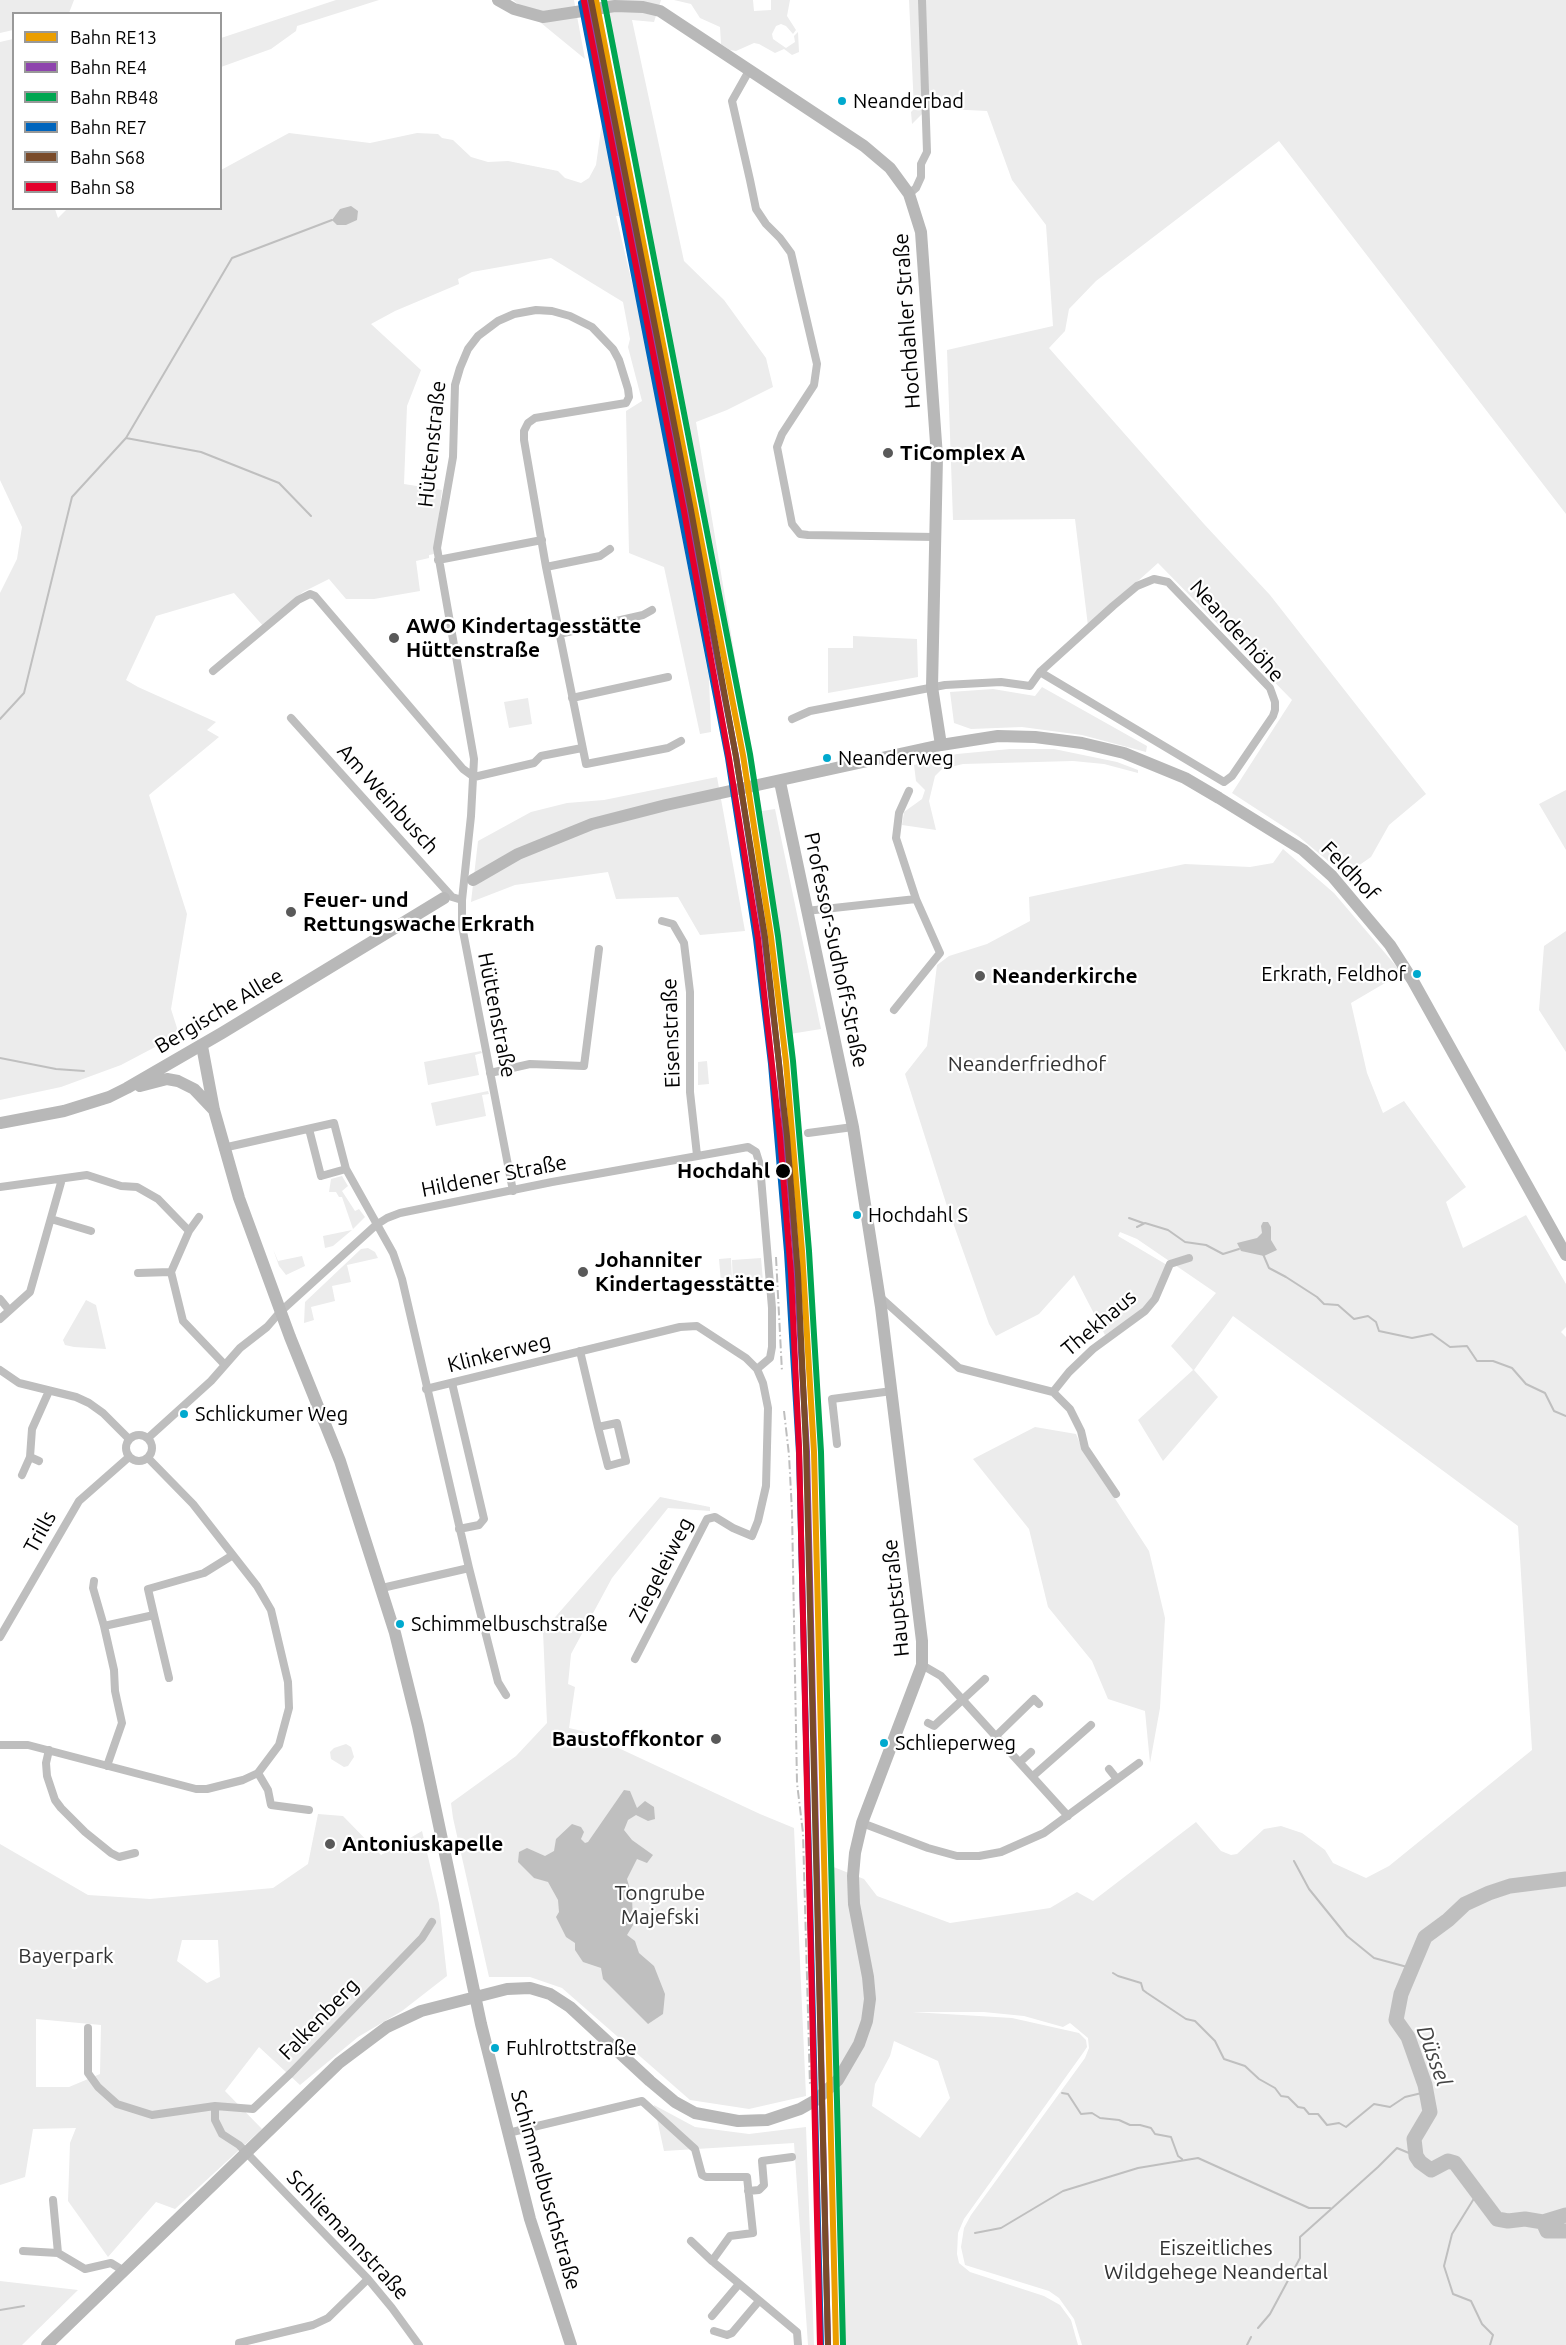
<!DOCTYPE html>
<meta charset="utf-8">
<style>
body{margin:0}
#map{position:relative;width:1566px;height:2345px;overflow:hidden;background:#fff;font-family:Ubuntu,sans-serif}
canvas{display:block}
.legend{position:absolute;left:12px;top:12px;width:210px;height:198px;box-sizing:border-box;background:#fff;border:2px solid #999;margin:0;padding:8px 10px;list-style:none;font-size:18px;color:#000}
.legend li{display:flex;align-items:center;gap:12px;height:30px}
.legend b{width:30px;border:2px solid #999}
</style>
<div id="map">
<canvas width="1566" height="2345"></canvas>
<ul class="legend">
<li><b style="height:8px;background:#eb9e00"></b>Bahn RE13</li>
<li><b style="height:8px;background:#8e44ad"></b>Bahn RE4</li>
<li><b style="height:8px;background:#00a651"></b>Bahn RB48</li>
<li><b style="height:8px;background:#0065bd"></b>Bahn RE7</li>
<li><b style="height:8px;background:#7a4b2a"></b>Bahn S68</li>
<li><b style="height:8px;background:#e4002b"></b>Bahn S8</li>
</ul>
</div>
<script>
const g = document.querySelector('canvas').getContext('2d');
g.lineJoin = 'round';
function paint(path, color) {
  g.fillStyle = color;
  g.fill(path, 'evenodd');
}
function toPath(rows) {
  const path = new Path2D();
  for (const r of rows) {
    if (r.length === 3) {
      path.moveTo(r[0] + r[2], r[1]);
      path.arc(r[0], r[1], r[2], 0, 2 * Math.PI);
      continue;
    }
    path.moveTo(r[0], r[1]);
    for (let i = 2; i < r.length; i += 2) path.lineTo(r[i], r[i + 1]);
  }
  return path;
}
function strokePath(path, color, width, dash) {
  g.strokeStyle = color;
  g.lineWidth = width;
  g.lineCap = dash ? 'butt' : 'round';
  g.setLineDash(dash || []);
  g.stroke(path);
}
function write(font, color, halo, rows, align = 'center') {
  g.font = font + ' Ubuntu,sans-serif';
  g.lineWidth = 4.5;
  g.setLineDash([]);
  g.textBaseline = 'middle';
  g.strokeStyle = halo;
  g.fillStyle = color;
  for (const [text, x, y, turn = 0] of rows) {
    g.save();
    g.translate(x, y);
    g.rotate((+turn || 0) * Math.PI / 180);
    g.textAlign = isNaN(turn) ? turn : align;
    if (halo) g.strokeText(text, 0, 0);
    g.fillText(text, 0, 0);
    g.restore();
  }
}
paint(toPath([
 [0,0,74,0,69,13,14,14,13,30,0,33],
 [336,0,379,0,297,26,296,31,271,49,221,67,221,38],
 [513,0,574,0,585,59],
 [603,0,661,0,654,22,632,20,684,261,724,300,766,358,773,387,727,410,696,422,744,712],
 [674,0,753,0,754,11,771,10,771,0,790,0,787,16,796,30,793,34,786,26,781,24,776,26,772,34,773,39,786,48,795,42,794,36,798,32,799,52,792,55,784,49,775,53,759,44,754,43,736,51,730,50,721,44,720,27,700,18,691,4],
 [909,0,1566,0,1566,514,1279,141,1096,281,1069,309,1065,331,1049,348,1204,524,1270,595,1426,794,1389,825,1371,857,1345,875,1298,836,1232,793,1292,700,1158,563,1088,626,1075,519,953,520,947,350,1053,326,1046,225,1012,180,987,111,928,108,912,124,911,112,914,109],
 [13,39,14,208,55,209,58,218,67,209,220,208,221,170,289,133,370,143,417,133,438,134,442,138,453,140,471,157,488,162,508,161,558,171,565,178,581,183,589,178,596,165,603,115,622,216,616,216,639,312,709,678,711,732,700,734,664,567,629,553,626,411,642,401,628,347,630,339,623,302,551,258,472,272,458,279,459,284,395,311,371,324,421,370,407,406,404,484,442,490,434,554,429,555,429,558,416,561,420,591,374,599,346,599,329,579,303,592,264,627,234,593,156,616,126,680,138,687,216,722,207,730,219,737,149,795,187,914,171,1009,177,1028,176,1036,121,1065,61,1087,0,1100,0,593,17,559,22,527,0,480,0,42],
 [853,636,917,639,918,677,828,693,828,648,853,648],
 [1042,687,1147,746,1146,752,1082,735,1022,727,971,729,954,723,950,692,993,689,1035,696],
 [528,698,532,724,509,728,504,702],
 [1010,749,1054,749,1117,762,1138,770,1138,773,1104,764,1073,761,963,764,942,769,935,776,929,801,936,830,902,825,904,812,922,799,925,790,916,781,914,765,957,754],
 [717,777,745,931,700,935,678,897,616,899,608,872,515,885,471,902,478,841,531,812,567,803,604,800],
 [1566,790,1566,850,1539,804],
 [775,809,821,1029,790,1034,762,811],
 [1283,849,1334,893,1402,973,1351,1003,1367,1073,1383,1113,1404,1101,1466,1187,1446,1202,1463,1248,1526,1215,1566,1284,1566,1327,1561,1332,1566,1337,1566,2345,1082,2345,1074,2319,1059,2298,1049,2291,965,2265,961,2247,964,2228,971,2215,1085,2058,1089,2048,1088,2038,1070,2023,1063,2027,1024,2016,984,2012,912,2012,1012,2018,1079,2033,1086,2040,1087,2047,1083,2053,964,2219,958,2233,957,2254,959,2263,970,2272,1044,2296,1060,2305,1071,2320,1078,2345,841,2345,837,2143,832,2077,831,1866,864,1879,877,1896,950,1923,1050,1908,1077,1892,1093,1901,1196,1822,1221,1851,1231,1855,1237,1854,1264,1829,1281,1826,1302,1833,1325,1850,1333,1863,1366,1878,1389,1866,1532,1750,1518,1526,1233,1316,1194,1370,1218,1397,1163,1461,1138,1420,1193,1370,1171,1346,1216,1293,1137,1239,1120,1232,1118,1236,1167,1265,1154,1298,1139,1313,1105,1335,1074,1275,1039,1314,996,1336,989,1324,946,1203,905,1074,927,1046,937,965,949,956,987,944,1030,921,1029,897,1185,864,1250,867,1273,863],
 [894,2041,938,2061,950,2098,920,2138,872,2106,875,2084,890,2056],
 [1566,931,1566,1052,1539,1010,1544,946],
 [481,1051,482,1053,475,1055,479,1075,428,1085,424,1062],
 [707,1061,709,1084,698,1085,698,1062],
 [488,1091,489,1094,482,1095,486,1116,436,1126,431,1103],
 [342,1176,348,1186,342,1191,355,1211,359,1209,365,1217,353,1229,342,1197,339,1197,336,1192,329,1192,331,1179],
 [352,1230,333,1246,325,1248,323,1236],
 [368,1248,375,1252,378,1258,347,1265,351,1282,332,1286,335,1301,311,1307,314,1320,304,1323,305,1302,361,1249],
 [273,1249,278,1261,302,1256,305,1266,286,1275,279,1266],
 [731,1258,732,1281,721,1282,719,1259],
 [761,1258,763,1281,733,1283,732,1260],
 [86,1300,96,1305,106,1349,74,1347,65,1345,63,1340],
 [1035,1427,1076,1434,1081,1446,1149,1551,1165,1618,1160,1708,1150,1763,1145,1711,1108,1699,1092,1661,1048,1607,1029,1529,973,1459],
 [660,1497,710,1507,710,1511,668,1508,612,1578,571,1654,568,1684,575,1687,569,1728,582,1731,760,1814,794,1828,806,2096,749,2109,690,2100,562,1988,530,1977,489,1977,453,1818,451,1803,516,1756,547,1723,543,1631],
 [346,1744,351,1747,354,1757,348,1766,344,1767,331,1759,330,1752,334,1748],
 [318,1814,343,1816,381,1855,422,1831,439,1904,447,1976,402,2011,358,2037,300,2085,259,2047,225,2091,262,2129,175,2209,156,2202,108,2257,68,2201,70,2143,76,2128,33,2129,25,2177,0,2185,0,1844,88,1895,150,1899,273,1888,308,1864],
 [182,1940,218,1940,220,1977,207,1983,177,1961],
 [36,2019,101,2025,100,2074,69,2087,36,2087],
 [654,2105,695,2127,749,2134,806,2127,814,2345,808,2345,794,2143,664,2151],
 [0,2281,78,2290,22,2345,0,2345]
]), '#ececec');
paint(toPath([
 [351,206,358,211,357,220,346,225,337,225,332,220,340,209],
 [1263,1222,1268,1222,1271,1227,1271,1240,1277,1250,1264,1256,1241,1251,1237,1243,1257,1238,1262,1233,1261,1226],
 [624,1790,630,1791,637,1808,645,1801,654,1807,655,1819,648,1821,636,1815,628,1820,624,1830,632,1840,653,1855,647,1863,637,1859,627,1879,632,1896,633,1925,627,1935,635,1941,639,1953,654,1966,665,1994,663,2014,648,2024,603,1979,601,1968,583,1962,575,1950,575,1943,566,1937,556,1917,559,1912,558,1900,548,1882,534,1878,518,1862,519,1852,527,1848,545,1856,554,1851,556,1839,572,1824,581,1827,584,1832,581,1839,585,1843,588,1842]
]), '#bfbfbf');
strokePath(toPath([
 [126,438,201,452,279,483,311,516],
 [0,719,24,693,72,497,126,438,232,258,332,220],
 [0,1058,56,1069,84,1071],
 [1129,1218,1143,1223],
 [1137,1227,1145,1223,1168,1230,1185,1242,1206,1245,1223,1254,1239,1249],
 [1263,1254,1269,1268,1286,1277,1317,1297,1324,1304,1338,1305,1354,1319,1368,1316,1376,1322,1379,1331,1412,1338,1432,1334,1450,1347,1467,1346,1477,1361,1493,1361,1512,1368,1526,1384,1545,1393,1554,1411,1566,1416],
 [1294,1861,1309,1889,1347,1936,1374,1958,1411,1968],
 [1113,1973,1118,1976,1141,1983,1143,1990,1147,1993,1186,2019,1195,2021,1215,2041,1224,2059,1245,2066,1259,2079,1275,2088,1281,2096,1288,2097,1298,2107,1304,2108,1309,2114,1318,2114,1327,2125,1339,2123,1346,2127,1374,2104,1390,2107,1405,2097,1426,2092],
 [1062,2093,1068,2094,1081,2114,1092,2113,1100,2118,1119,2120,1130,2125,1140,2125,1151,2128,1155,2134,1171,2137,1178,2156,1182,2159],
 [1478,2192,1452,2234,1444,2266,1453,2294,1471,2301,1482,2324,1493,2335,1490,2345],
 [975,2233,1001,2228,1063,2191,1138,2168,1198,2158,1309,2208,1330,2208],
 [0,2310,24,2306],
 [1258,2328,1270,2314,1300,2258,1300,2237,1378,2167,1397,2148,1416,2156],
 [1247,2345,1251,2337]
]), '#bfbfbf', 2);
strokePath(toPath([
 [1566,1879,1510,1886,1489,1893,1465,1904,1448,1920,1425,1937,1401,1994,1396,2020,1408,2037,1425,2085,1430,2112,1414,2139,1416,2156,1420,2162,1431,2170,1448,2161,1455,2163,1497,2219,1508,2221,1525,2219,1543,2222,1547,2231,1566,2231],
 [1543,2222,1566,2215]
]), '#bfbfbf', 15);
strokePath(toPath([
 [750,69,732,101,750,180,756,209,766,224,780,238,791,253,817,364,814,385,782,434,777,447,792,524,800,534,808,535,935,537],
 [909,194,916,188,921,177,921,164,927,152,922,0],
 [438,560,542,540],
 [546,567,600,556,610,549],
 [559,634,643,615,652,610],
 [213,671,298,600,310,594,315,596,463,769,474,777],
 [572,698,668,677],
 [291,718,452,897,462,900],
 [792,719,810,711,945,685,1001,682,1030,686,1040,672,1113,606,1137,586,1154,579,1168,582,1270,688,1275,702,1275,710,1273,716,1232,776,1224,782,1040,672],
 [474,777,534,763,541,756,582,748],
 [909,791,899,813,896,838,916,899],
 [806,911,916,899,940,953,894,1010],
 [662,921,673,924,684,943,690,992,690,1092,697,1155],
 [490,1073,530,1064,584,1066,599,949],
 [309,1129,321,1176,346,1169],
 [808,1133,853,1127],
 [223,1148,334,1123,346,1169,393,1253,402,1279,469,1568,498,1682,506,1695],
 [0,1187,87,1175,121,1186,137,1187,158,1199,189,1231,171,1272,183,1321,224,1364],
 [513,1191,462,926,462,900,471,816,474,759,437,548,453,457,455,385,460,368,468,349,478,336,498,321,514,314,536,310,552,311,570,316,592,327,613,349,619,360,628,389,629,397,626,403,535,418,528,423,524,431,524,440,546,567,586,764,668,748,681,741],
 [51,1219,91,1231],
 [189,1231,199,1217],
 [138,1273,171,1272],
 [880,1297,959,1368,1053,1392,1070,1409,1081,1431,1085,1448,1116,1494],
 [0,1299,9,1310],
 [0,1319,30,1292,62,1179],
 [580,1351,598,1427,608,1466,626,1461,617,1423,598,1427],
 [0,1370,19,1383,76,1397,89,1403,103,1413,129,1439],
 [452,1383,484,1519,479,1525,459,1529],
 [426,1389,680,1327,697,1326,746,1358,757,1369,763,1383,768,1408,766,1486,758,1521,752,1536,733,1528,715,1517,707,1519,635,1659],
 [1053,1392,1069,1372,1093,1349,1145,1311,1155,1299,1170,1264,1189,1258],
 [139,1448,13],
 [148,1438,211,1381,240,1348,267,1327,280,1312,376,1225,387,1218,400,1213,552,1182,748,1147,756,1152,760,1165,772,1308,772,1347,770,1358,757,1369],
 [837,1444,832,1399,892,1391],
 [39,1461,30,1457,32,1429,49,1391],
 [22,1475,30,1457],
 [94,1581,93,1588,104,1626],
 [382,1588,469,1568],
 [154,1615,169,1678],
 [0,1637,79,1501,129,1457],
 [922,1665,941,1676,1068,1816],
 [928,1723,934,1726,985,1679],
 [996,1736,1034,1699,1039,1704],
 [0,1745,28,1745,196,1789,207,1789,243,1780,258,1773,279,1745,289,1708,288,1682,271,1610,257,1586,193,1504,148,1458],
 [49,1750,46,1763,47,1776,55,1800,61,1808,85,1832,111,1853,119,1857,135,1853],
 [1020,1762,1031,1752],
 [107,1766,122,1723,115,1691,114,1670,104,1626,154,1615,148,1589,204,1573,233,1555],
 [1109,1769,1117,1779],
 [258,1773,268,1790,271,1805,309,1810],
 [1033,1776,1091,1725],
 [862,1823,928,1848,957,1856,979,1856,1001,1852,1044,1833,1139,1763],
 [88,2028,88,2073,98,2087,117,2104,152,2115,215,2106,253,2109,291,2073,422,1938,432,1922],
 [215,2106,215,2120,222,2134,239,2145,368,2279,392,2308,419,2345],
 [508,2133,642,2101,695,2149,702,2175,706,2177,747,2177,753,2233,730,2236,712,2261,797,2332,798,2345],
 [748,2191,759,2190,764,2185,762,2161,792,2157],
 [53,2200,58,2253,85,2269,111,2263,124,2271],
 [691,2241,712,2261],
 [23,2251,58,2253],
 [712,2316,739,2284],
 [714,2331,727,2335,732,2333,759,2301],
 [239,2345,239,2343,313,2325,328,2318,368,2279]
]), '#bebebe', 8);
strokePath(toPath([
 [498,0,514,9,543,17,615,6,643,7,660,11,864,146,890,168,909,194,921,232,937,457,932,687,941,745],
 [473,880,518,854,592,824,666,805,941,745,998,736,1035,737,1082,743,1124,753,1185,778,1219,798,1303,850,1332,876,1390,945,1413,981,1566,1255],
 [202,1046,214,1110,239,1198,290,1337,340,1461,395,1633,418,1726,481,2024,530,2219,571,2345],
 [140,1086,167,1079,178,1081,194,1089,213,1109],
 [0,1123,64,1111,109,1097,127,1088,222,1033,444,898],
 [47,2345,339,2063,387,2027,421,2011,507,1989,530,1988,550,1994,570,2007,650,2081,675,2102,695,2113,738,2121,767,2120,800,2109,816,2100,838,2080,859,2044,867,2021,870,1999,868,1977,854,1904,853,1876,855,1853,862,1823,922,1665,922,1641,881,1307,853,1127,780,782]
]), '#b8b8b8', 12);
strokePath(toPath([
 [776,1257,782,1372],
 [784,1411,789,1455,792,1512,797,1783,803,1833,810,2086]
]), '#bebebe', 2, [9, 3, 1.5, 3]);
strokePath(toPath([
 [596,0,743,755,771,937,786,1062,802,1251,814,1452,836,2345]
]), '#eb9e00', 6);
strokePath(toPath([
 [589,1,736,756,764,938,779,1063,795,1252,807,1452,828,2345]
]), '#8e44ad', 6);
strokePath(toPath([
 [604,0,750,754,778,936,793,1061,809,1251,821,1452,843,2345]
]), '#00a651', 6);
strokePath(toPath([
 [581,3,728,758,756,939,771,1064,787,1252,799,1453,821,2345]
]), '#0065bd', 6);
strokePath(toPath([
 [591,0,691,510,736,757,765,937,787,1136,798,1274,806,1447,828,2345]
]), '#7a4b2a', 6);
strokePath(toPath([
 [584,1,684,511,729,758,758,938,780,1137,791,1274,799,1447,820,2345]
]), '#e4002b', 6);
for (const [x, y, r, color] of [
 [842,101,5,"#00a9ce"],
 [888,453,6,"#595959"],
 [394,638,6,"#595959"],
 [827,758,5,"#00a9ce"],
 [291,912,6,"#595959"],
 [1417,974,5,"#00a9ce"],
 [980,976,6,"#595959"],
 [783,1171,8,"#000"],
 [857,1215,5,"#00a9ce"],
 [583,1272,6,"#595959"],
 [184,1414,5,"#00a9ce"],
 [400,1624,5,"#00a9ce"],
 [716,1739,6,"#595959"],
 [884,1743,5,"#00a9ce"],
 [330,1844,6,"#595959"],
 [495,2048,5,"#00a9ce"]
]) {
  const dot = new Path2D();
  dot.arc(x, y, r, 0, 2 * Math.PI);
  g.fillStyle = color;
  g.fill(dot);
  strokePath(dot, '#fff', 2);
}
write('20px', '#000', '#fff', [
 ["Neanderbad",853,101],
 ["Neanderweg",838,758],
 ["Erkrath, Feldhof",1406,974,"right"],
 ["Hochdahl S",868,1215],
 ["Schlickumer Weg",195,1414],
 ["Schimmelbuschstraße",411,1624],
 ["Schlieperweg",895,1743],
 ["Fuhlrottstraße",506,2048]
], 'left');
write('21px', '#000', '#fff', [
 ["Hochdahler Straße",907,321,-94],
 ["Hüttenstraße",432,444,-84],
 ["Neanderhöhe",1237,631,48],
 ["Am Weinbusch",388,799,48],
 ["Feldhof",1350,871,46],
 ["Professor-Sudhoff-Straße",836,950,78],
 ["Bergische Allee",219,1011,-31],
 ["Hüttenstraße",497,1015,79],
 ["Eisenstraße",671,1033,-92],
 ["Hildener Straße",494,1176,-11],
 ["Thekhaus",1099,1323,-40],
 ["Klinkerweg",499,1353,-14],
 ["Trills",40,1532,-61],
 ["Ziegeleiweg",661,1570,-63],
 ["Hauptstraße",896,1598,-96],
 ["Falkenberg",319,2019,-46],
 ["Schimmelbuschstraße",546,2190,74],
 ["Schliemannstraße",348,2235,47]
]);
write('bold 21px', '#000', '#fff', [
 ["TiComplex A",900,453],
 ["AWO Kindertagesstätte",406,626],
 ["Hüttenstraße",406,650],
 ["Feuer- und",303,900],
 ["Rettungswache Erkrath",303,924],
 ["Neanderkirche",992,976],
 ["Johanniter",595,1260],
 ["Kindertagesstätte",595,1284],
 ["Baustoffkontor",704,1739,"right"],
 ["Antoniuskapelle",342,1844]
], 'left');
write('21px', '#333', '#fff', [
 ["Neanderfriedhof",1027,1064],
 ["Tongrube",660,1893],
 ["Majefski",660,1917],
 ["Bayerpark",66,1956],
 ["Eiszeitliches",1216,2248],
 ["Wildgehege Neandertal",1216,2272]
]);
write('bold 21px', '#000', '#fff', [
 ["Hochdahl",770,1171]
], 'right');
write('italic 22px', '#444', '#fff', [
 ["Düssel",1434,2056,70]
]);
</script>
